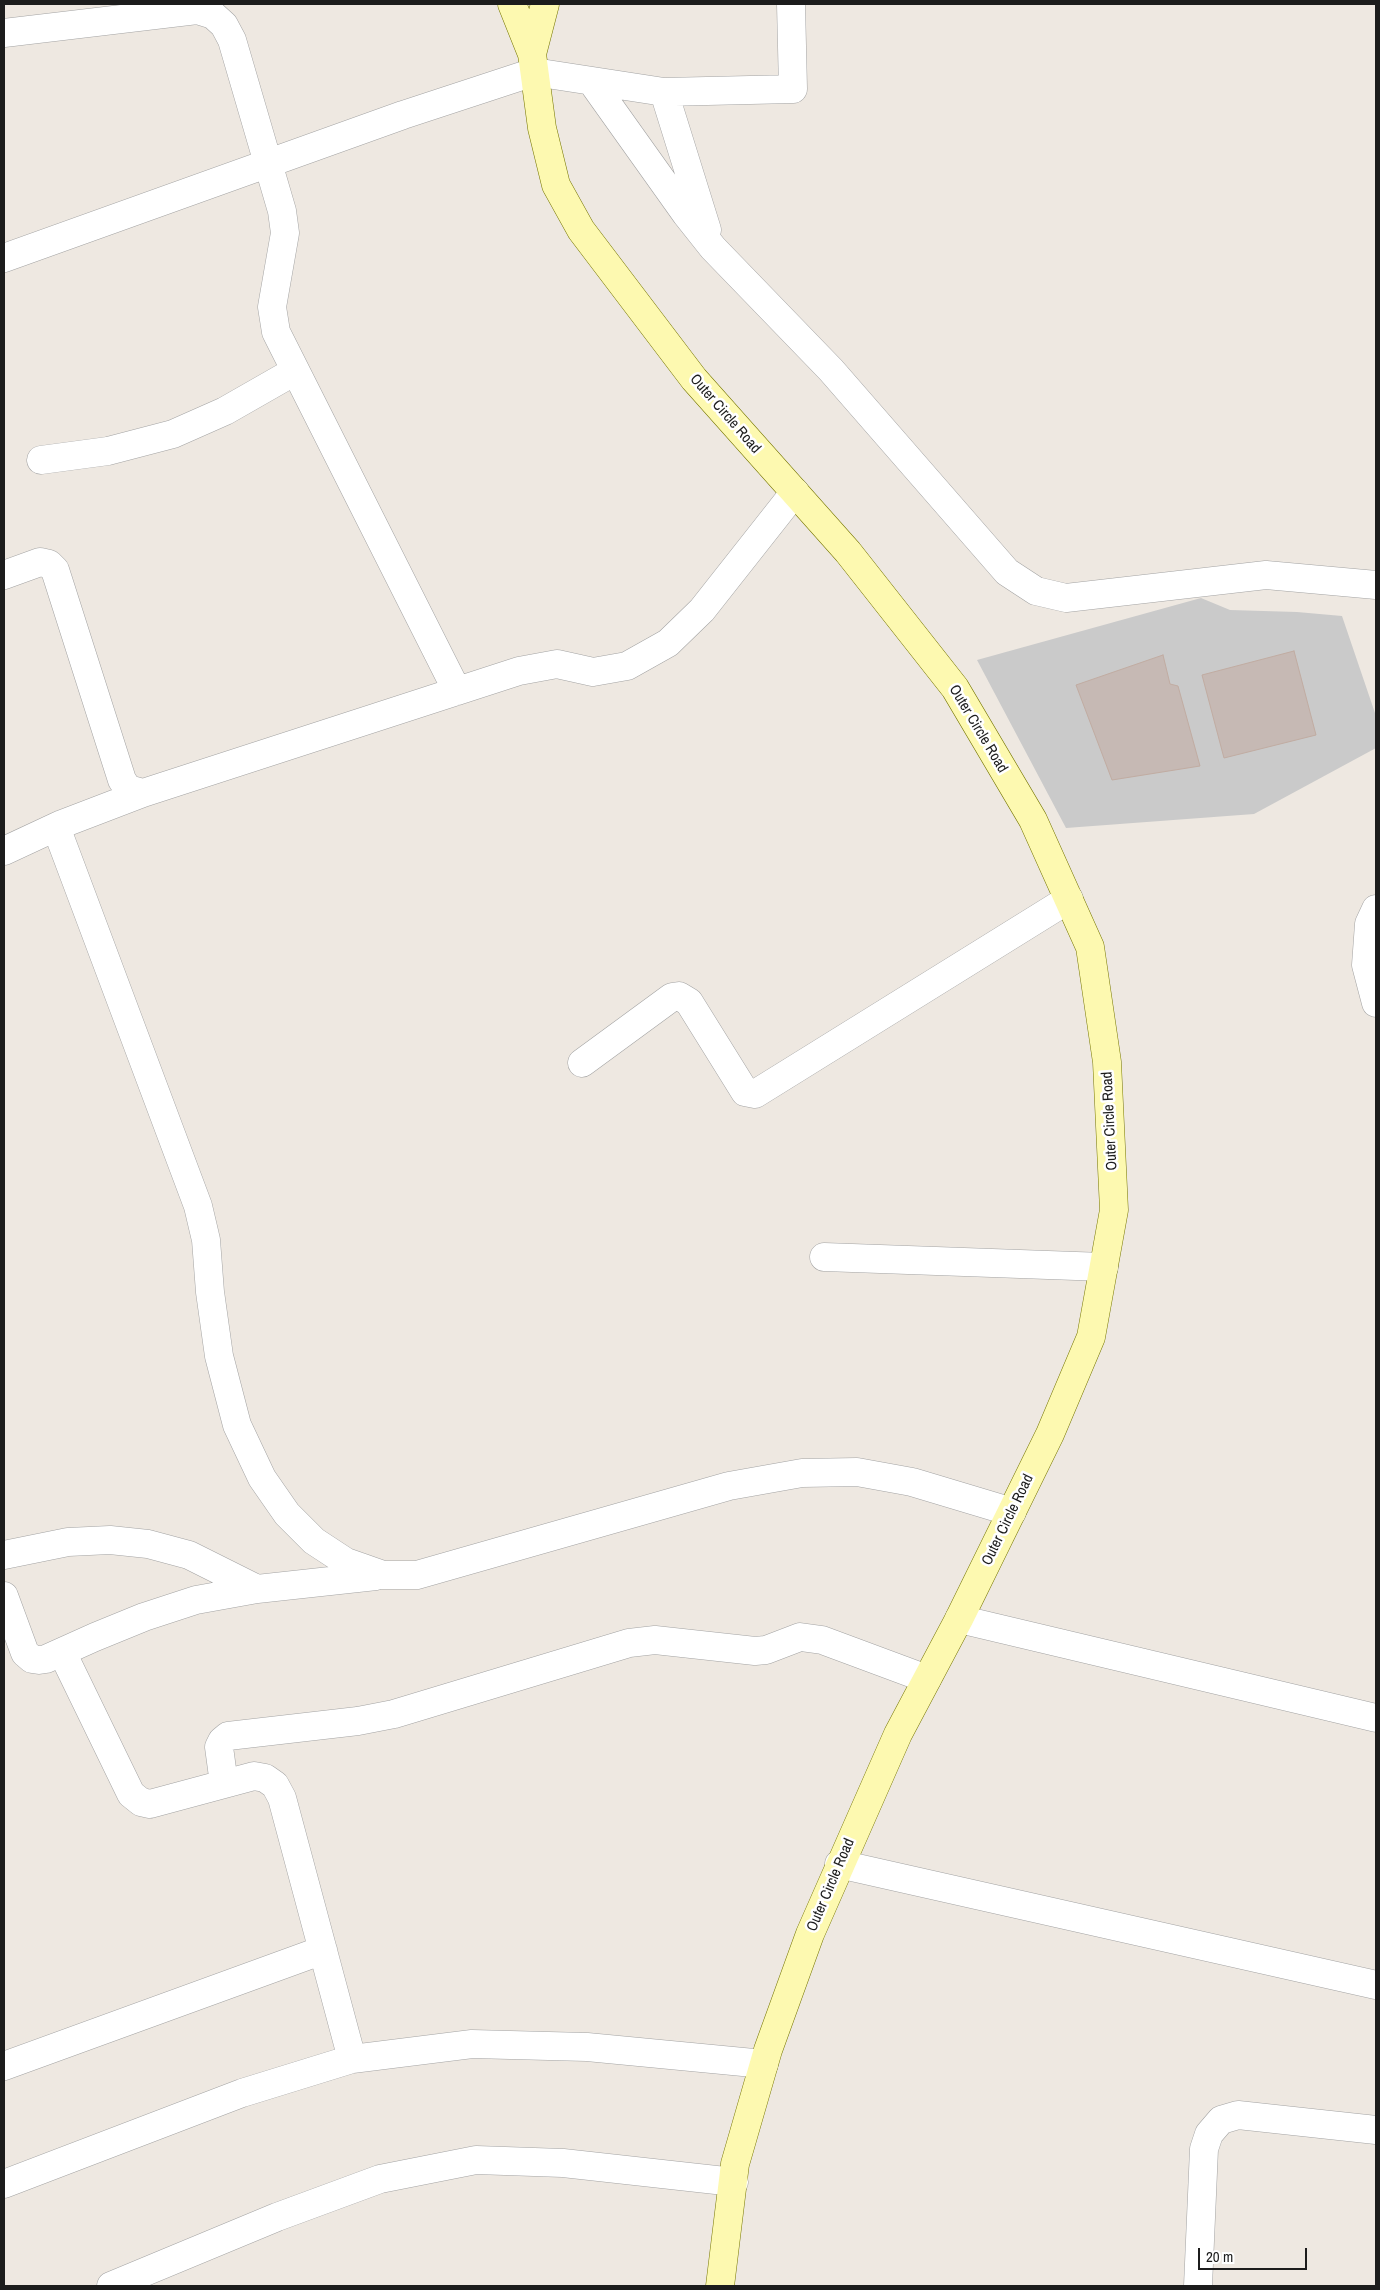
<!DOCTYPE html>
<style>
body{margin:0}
#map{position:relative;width:1380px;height:2290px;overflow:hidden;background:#eee8e1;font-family:"Archivo Narrow",sans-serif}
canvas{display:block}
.frame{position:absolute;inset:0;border:5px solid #1c1c1c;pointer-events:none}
.scale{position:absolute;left:1198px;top:2248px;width:109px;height:22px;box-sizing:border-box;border:2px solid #1c1c1c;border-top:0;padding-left:6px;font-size:15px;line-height:18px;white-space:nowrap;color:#1c1c1c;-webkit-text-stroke:4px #fff;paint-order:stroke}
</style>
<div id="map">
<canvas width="1380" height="2290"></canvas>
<div class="frame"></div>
<div class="scale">20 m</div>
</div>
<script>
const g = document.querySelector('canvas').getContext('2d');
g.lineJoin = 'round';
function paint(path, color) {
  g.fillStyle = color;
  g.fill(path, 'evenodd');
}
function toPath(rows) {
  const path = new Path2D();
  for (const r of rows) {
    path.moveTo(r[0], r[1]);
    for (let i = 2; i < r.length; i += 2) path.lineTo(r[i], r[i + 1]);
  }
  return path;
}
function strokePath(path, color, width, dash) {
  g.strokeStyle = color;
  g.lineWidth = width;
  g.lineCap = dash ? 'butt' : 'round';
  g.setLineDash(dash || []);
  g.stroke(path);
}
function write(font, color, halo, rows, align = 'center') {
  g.font = font + ' "Archivo Narrow",sans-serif';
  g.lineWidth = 5;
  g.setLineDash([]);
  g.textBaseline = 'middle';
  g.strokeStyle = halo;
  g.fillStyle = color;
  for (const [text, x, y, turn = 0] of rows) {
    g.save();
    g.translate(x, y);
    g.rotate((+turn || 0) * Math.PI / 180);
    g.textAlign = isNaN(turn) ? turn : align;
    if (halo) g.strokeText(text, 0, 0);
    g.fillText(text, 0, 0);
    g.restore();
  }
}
paint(toPath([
 [1201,598,1230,610,1297,612,1342,616,1376,716,1376,748,1254,814,1066,828,977,660]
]), '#cacaca');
const building = toPath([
 [1294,651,1316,735,1224,758,1202,675,1294,651],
 [1163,655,1170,684,1178,686,1200,766,1112,780,1076,685,1163,655]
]);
paint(building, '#c6b9b4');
strokePath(building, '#c1aca2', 1);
const street = toPath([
 [4,33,197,10,213,15,224,25,232,40,282,211,285,233,272,307,276,332,457,691],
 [592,82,686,214,713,248,831,370,1007,572,1036,591,1066,598,1266,575,1376,585],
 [664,92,707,230],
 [4,258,403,115,534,72,664,92,793,89,791,4],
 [41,460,108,451,173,434,225,411,295,371],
 [4,575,40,562,49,564,55,570,122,780,128,789,143,793,519,671,557,664,593,672,627,666,668,643,702,610,795,492],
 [56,827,198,1206,206,1240,210,1292,219,1356,237,1425,262,1478,287,1514,314,1541,346,1562,383,1575,417,1575,729,1486,802,1473,857,1472,912,1482,1012,1512],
 [4,851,62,824,143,793],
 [1376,909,1369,924,1366,965,1376,1003],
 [582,1063,672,997,679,996,689,1002,745,1092,755,1094,1069,899],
 [824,1257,1104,1267],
 [4,1555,68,1542,110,1540,148,1544,189,1555,257,1589],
 [4,1596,25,1653,32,1659,39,1660,46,1659,95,1637,144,1617,196,1600,257,1589,376,1576],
 [959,1619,1376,1718],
 [62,1652,131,1794,141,1802,150,1804,254,1776,265,1778,275,1785,282,1798,352,2059],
 [224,1784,219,1747,222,1741,228,1736,358,1721,394,1714,629,1643,655,1640,755,1651,766,1650,800,1637,822,1640,927,1679],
 [839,1864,1376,1985],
 [4,2066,323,1950],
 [4,2184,242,2093,352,2059,472,2044,587,2047,764,2064],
 [111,2286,277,2217,380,2179,476,2160,563,2163,734,2182],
 [1198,2286,1204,2149,1209,2134,1221,2120,1238,2115,1376,2130]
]);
const secondary = toPath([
 [512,4,532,54,542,128,556,185,581,230,694,379,848,552,955,688,1033,820,1090,947,1107,1062,1114,1210,1091,1337,1050,1434,959,1619,898,1734,810,1934,768,2050,735,2164,720,2286],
 [532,54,545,4]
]);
strokePath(street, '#a3a3a3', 29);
strokePath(secondary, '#767600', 29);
strokePath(street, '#fff', 28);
strokePath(secondary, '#fdf9b0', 28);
write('15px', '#1c1c1c', '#fff', [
 ["Outer Circle Road",725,414,49],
 ["Outer Circle Road",978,729,59],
 ["Outer Circle Road",1110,1121,-93],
 ["Outer Circle Road",1008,1520,-64],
 ["Outer Circle Road",831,1885,-67]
]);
</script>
